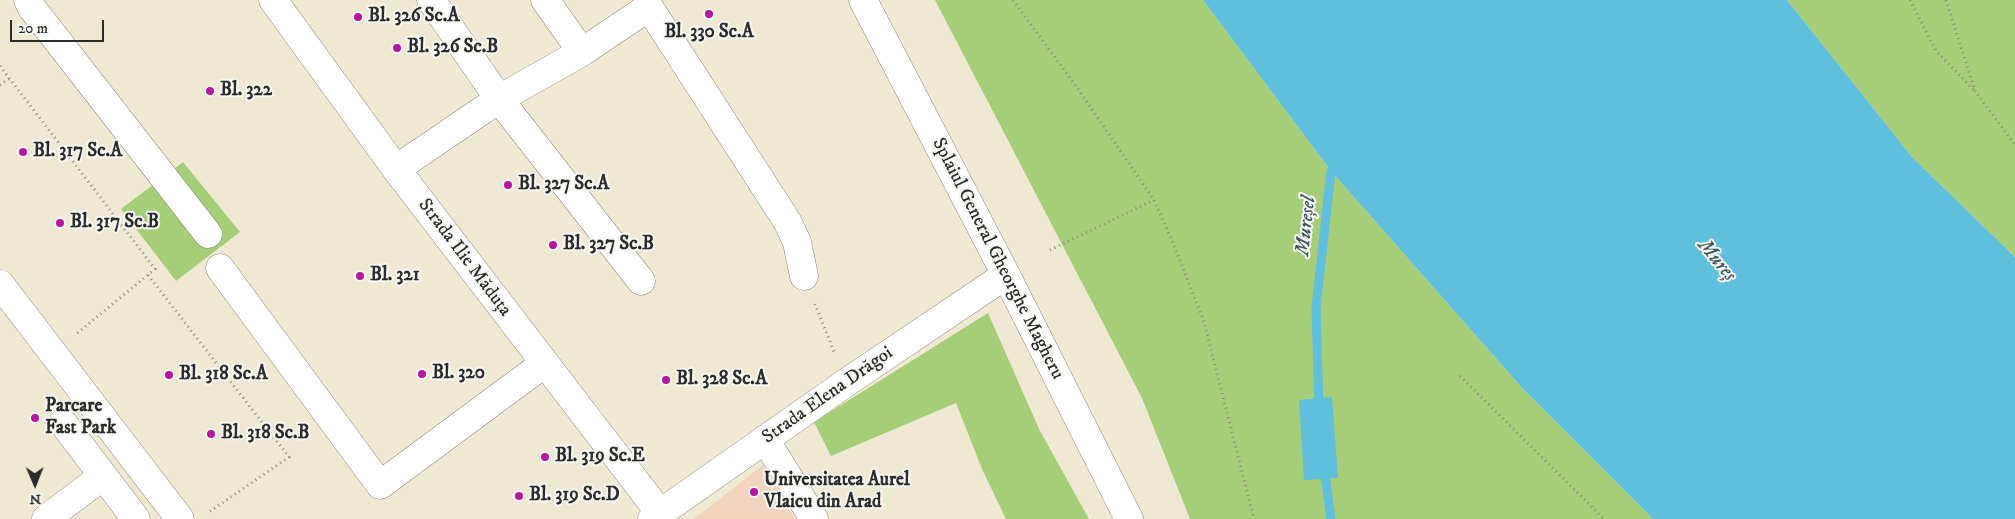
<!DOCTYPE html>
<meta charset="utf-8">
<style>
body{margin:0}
#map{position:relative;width:2015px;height:519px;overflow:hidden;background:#efe9d4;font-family:"IM FELL DW Pica",serif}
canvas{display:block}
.north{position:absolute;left:10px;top:459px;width:50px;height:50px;-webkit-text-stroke:4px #f6f6f2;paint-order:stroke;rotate:179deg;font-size:14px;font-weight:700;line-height:20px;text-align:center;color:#2b2b2b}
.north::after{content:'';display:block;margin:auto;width:18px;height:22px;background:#2b2b2b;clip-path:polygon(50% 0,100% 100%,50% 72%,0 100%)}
.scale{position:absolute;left:10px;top:20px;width:94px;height:22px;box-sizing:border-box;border:2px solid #2b2b2b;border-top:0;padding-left:6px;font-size:15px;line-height:18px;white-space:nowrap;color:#2b2b2b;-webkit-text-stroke:4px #f6f6f2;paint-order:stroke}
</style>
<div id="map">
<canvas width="2015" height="519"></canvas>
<div class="north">N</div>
<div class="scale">20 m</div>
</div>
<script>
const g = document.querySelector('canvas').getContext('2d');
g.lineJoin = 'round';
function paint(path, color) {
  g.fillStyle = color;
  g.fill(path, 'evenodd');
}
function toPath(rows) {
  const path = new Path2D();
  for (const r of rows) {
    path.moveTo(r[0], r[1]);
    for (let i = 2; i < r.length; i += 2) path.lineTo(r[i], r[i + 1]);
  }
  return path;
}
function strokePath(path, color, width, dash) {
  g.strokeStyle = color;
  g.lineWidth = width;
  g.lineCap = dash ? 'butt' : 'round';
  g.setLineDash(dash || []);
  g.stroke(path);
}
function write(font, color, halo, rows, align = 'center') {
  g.font = font + ' "IM FELL DW Pica",serif';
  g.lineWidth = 4;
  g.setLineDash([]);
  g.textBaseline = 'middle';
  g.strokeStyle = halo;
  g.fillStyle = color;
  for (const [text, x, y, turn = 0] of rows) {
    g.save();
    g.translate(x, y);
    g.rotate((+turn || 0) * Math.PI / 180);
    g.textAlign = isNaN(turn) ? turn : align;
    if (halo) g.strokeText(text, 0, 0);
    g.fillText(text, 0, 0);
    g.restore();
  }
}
paint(toPath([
 [763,465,795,519,694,519]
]), '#f3d4be');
paint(toPath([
 [935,0,1203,0,1331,171,1523,389,1653,519,1190,519,1142,398],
 [1787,0,2015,0,2015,257,1912,157],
 [183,162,240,232,176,281,121,209],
 [988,313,1039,429,1089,519,1006,519,982,469,956,403,831,456,814,422]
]), '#a6cd77');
paint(toPath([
 [1203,0,1787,0,1912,157,2015,257,2015,519,1653,519,1523,389,1331,171],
 [1332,397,1338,478,1304,480,1299,400]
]), '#5fbfdd');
strokePath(toPath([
 [1319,410,1316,308,1331,171,1340,163],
 [1324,467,1331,519]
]), '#5fbfdd', 9);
const minor = toPath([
 [28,0,32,8,208,234],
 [273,0,396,169,660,513],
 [431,0,499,99,641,281],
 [545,0,582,52],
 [863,0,1006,275,1129,519],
 [396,169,499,99,582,52,649,7,787,221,797,242,804,276],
 [220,268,380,485,545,363],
 [0,284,180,519],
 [63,423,136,519],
 [765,439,814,519],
 [46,519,103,476],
 [652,519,847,382,1006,275]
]);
strokePath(minor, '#8d8a80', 29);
strokePath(toPath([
 [1013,0,1078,89,1154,200,1174,245,1204,322,1254,519],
 [1910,0,1936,51,1975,91],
 [1946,0,1975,91,2015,145],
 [0,66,155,269,75,335],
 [0,85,10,78],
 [1050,250,1154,200],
 [148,275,289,457,209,512],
 [815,304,835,354],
 [1460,376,1604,519]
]), '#8d8a80', 3, [1, 4]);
strokePath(minor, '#fff', 28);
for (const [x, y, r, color] of [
 [709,14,5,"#b5179e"],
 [358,17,5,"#b5179e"],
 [397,48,5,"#b5179e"],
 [210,91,5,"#b5179e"],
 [23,152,5,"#b5179e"],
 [508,185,5,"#b5179e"],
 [60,223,5,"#b5179e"],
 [553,245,5,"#b5179e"],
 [360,276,5,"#b5179e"],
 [422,374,5,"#b5179e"],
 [169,375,5,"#b5179e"],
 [666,380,5,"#b5179e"],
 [35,418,5,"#b5179e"],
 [211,434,5,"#b5179e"],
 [545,457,5,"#b5179e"],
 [754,492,5,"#b5179e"],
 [519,496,5,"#b5179e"]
]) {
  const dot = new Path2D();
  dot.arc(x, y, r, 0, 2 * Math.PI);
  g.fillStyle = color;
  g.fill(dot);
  strokePath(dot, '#f6f6f2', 2);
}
write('bold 19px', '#2b2b2b', '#f6f6f2', [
 ["Bl. 326 Sc.A",368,17],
 ["Bl. 330 Sc.A",709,33,"center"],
 ["Bl. 326 Sc.B",407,48],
 ["Bl. 322",220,91],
 ["Bl. 317 Sc.A",33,152],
 ["Bl. 327 Sc.A",518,185],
 ["Bl. 317 Sc.B",70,223],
 ["Bl. 327 Sc.B",563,245],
 ["Bl. 321",370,276],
 ["Bl. 320",432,374],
 ["Bl. 318 Sc.A",179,375],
 ["Bl. 328 Sc.A",676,380],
 ["Parcare",45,407],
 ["Fast Park",45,429],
 ["Bl. 318 Sc.B",221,434],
 ["Bl. 319 Sc.E",555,457],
 ["Universitatea Aurel",764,481],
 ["Vlaicu din Arad",764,503],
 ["Bl. 319 Sc.D",529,496]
], 'left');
write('19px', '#2b2b2b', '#f6f6f2', [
 ["Strada Ilie Măduța",464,258,53],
 ["Splaiul General Gheorghe Magheru",997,259,63],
 ["Strada Elena Drăgoi",828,396,-35]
]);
write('italic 20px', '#3b5760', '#f6f6f2', [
 ["Mureșel",1307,226,-84],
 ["Mureș",1716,261,50]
]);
</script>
